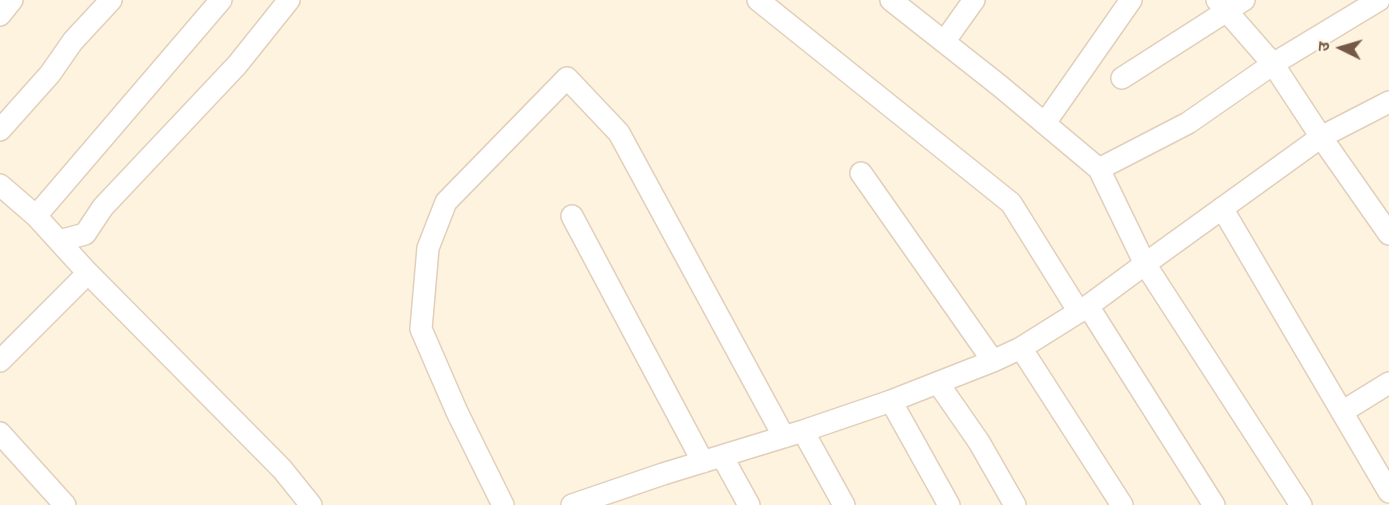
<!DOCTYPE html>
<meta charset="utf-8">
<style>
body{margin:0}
#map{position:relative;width:1389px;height:505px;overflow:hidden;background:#fdf3df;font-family:"Golos Text","Noto Sans Devanagari",sans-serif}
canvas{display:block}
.north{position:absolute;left:1311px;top:18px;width:60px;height:60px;-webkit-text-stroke:4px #fff6e6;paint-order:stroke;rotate:275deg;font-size:16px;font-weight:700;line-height:24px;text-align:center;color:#745946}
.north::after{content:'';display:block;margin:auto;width:21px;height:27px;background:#745946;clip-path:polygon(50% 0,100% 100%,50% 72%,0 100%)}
</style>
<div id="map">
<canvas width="1389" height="505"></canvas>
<div class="north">उ</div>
</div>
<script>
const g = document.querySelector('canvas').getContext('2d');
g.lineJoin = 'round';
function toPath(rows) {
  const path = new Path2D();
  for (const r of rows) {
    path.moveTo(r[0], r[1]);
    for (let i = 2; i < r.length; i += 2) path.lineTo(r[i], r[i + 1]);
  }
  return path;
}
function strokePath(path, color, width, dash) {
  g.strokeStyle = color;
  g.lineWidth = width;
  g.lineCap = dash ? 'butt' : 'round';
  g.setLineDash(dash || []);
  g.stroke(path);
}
const minor = toPath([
 [758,0,1011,203,1079,312],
 [891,0,1000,86,1099,169,1145,264,1301,505],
 [1217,0,1273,64,1321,137,1389,234],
 [0,15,12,0],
 [944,42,974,0],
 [1122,78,1244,0],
 [1045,123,1131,0],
 [0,130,50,74,73,41,111,0],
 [1099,169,1188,123,1273,64,1379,0],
 [861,173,993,361],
 [0,185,36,216,88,273,282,469,311,505],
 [1222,208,1389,492],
 [36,216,221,0],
 [572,216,703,462],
 [59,241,85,234,103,207,237,65,289,0],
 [1088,306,1214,505],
 [1021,348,1122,505],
 [0,361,88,273],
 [938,383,979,442,1015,505],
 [891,401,949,505],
 [1342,412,1389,383],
 [803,431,844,505],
 [0,433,65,505],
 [722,456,749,505],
 [503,505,457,412,421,329,428,248,446,202,567,78,619,133,784,437],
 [572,505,663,474,803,431,891,401,993,361,1021,348,1088,306,1145,264,1321,137,1389,102]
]);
strokePath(minor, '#e1cfbb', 24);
strokePath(minor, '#fff', 21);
</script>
